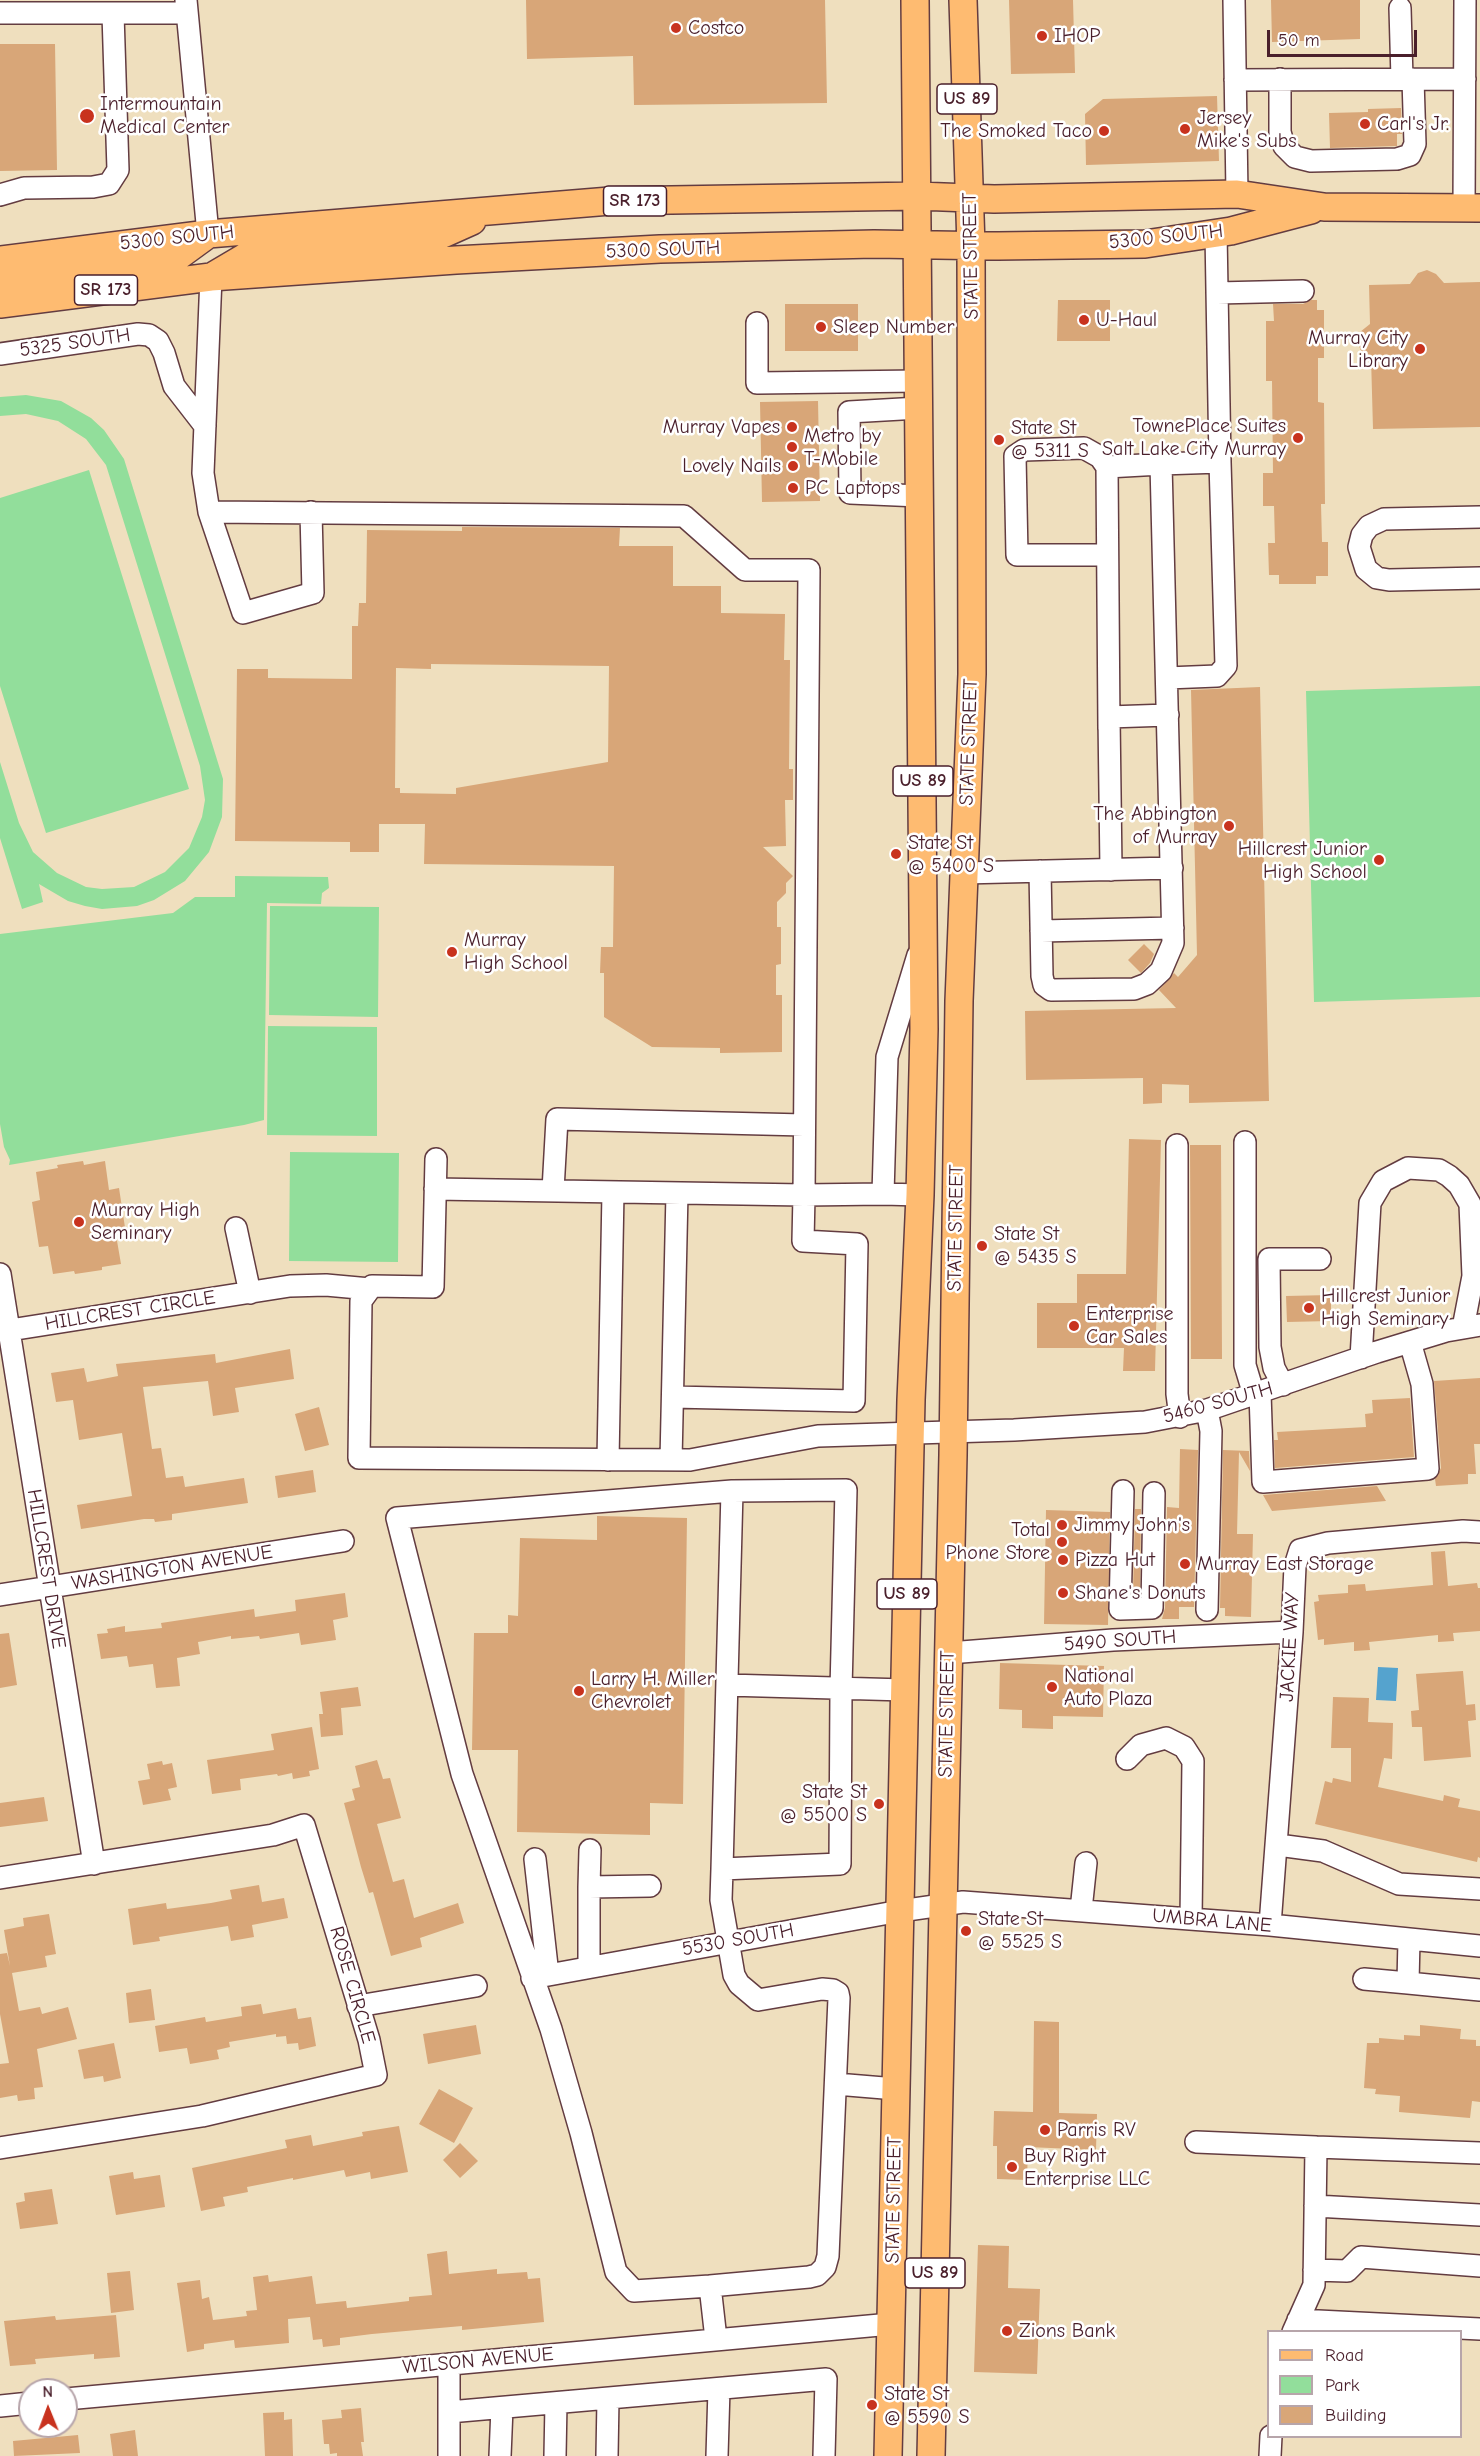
<!DOCTYPE html>
<style>
body{margin:0}
#map{position:relative;width:1480px;height:2456px;overflow:hidden;background:#efdfbe;font-family:"Comic Neue",sans-serif}
canvas{display:block}
.legend{position:absolute;left:1267px;top:2330px;width:195px;height:108px;box-sizing:border-box;background:#fff;border:2px solid #b7a5aa;margin:0;padding:8px 10px;list-style:none;font-size:18px;color:#4a1f2b}
.legend li{display:flex;align-items:center;gap:12px;height:30px}
.legend b{width:30px;border:2px solid #b7a5aa}
.north{position:absolute;left:18px;top:2378px;width:60px;height:60px;box-sizing:border-box;background:#fff;border:2px solid #b7a5aa;border-radius:50%;rotate:359deg;font-size:16px;font-weight:700;line-height:24px;text-align:center;color:#4a1f2b}
.north::after{content:'';display:block;margin:auto;width:21px;height:27px;background:#c8321e;clip-path:polygon(50% 0,100% 100%,50% 72%,0 100%)}
.scale{position:absolute;left:1267px;top:30px;width:150px;height:27px;box-sizing:border-box;border:3px solid #4a1f2b;border-top:0;padding-left:8px;font-size:18px;line-height:21px;white-space:nowrap;color:#4a1f2b;-webkit-text-stroke:4px #fff;paint-order:stroke}
</style>
<div id="map">
<canvas width="1480" height="2456"></canvas>
<ul class="legend">
<li><b style="height:8px;background:#febb71"></b>Road</li>
<li><b style="height:16px;background:#92de9b"></b>Park</li>
<li><b style="height:16px;background:#d8a678"></b>Building</li>
</ul>
<div class="north">N</div>
<div class="scale">50 m</div>
</div>
<script>
const g = document.querySelector('canvas').getContext('2d');
g.lineJoin = 'round';
function paint(path, color) {
  g.fillStyle = color;
  g.fill(path, 'evenodd');
}
function toPath(rows) {
  const path = new Path2D();
  for (const r of rows) {
    path.moveTo(r[0], r[1]);
    for (let i = 2; i < r.length; i += 2) path.lineTo(r[i], r[i + 1]);
  }
  return path;
}
function strokePath(path, color, width, dash) {
  g.strokeStyle = color;
  g.lineWidth = width;
  g.lineCap = dash ? 'butt' : 'round';
  g.setLineDash(dash || []);
  g.stroke(path);
}
function write(font, color, halo, rows, align = 'center') {
  g.font = font + ' "Comic Neue",sans-serif';
  g.lineWidth = 5;
  g.setLineDash([]);
  g.textBaseline = 'middle';
  g.strokeStyle = halo;
  g.fillStyle = color;
  for (const [text, x, y, turn = 0] of rows) {
    g.save();
    g.translate(x, y);
    g.rotate((+turn || 0) * Math.PI / 180);
    g.textAlign = isNaN(turn) ? turn : align;
    if (halo) g.strokeText(text, 0, 0);
    g.fillText(text, 0, 0);
    g.restore();
  }
}
paint(toPath([
 [26,395,61,401,91,418,104,430,124,459,223,779,222,817,209,852,185,881,154,900,137,906,102,909,85,906,68,901,39,884,43,902,22,909,0,838,0,762,19,823,33,852,57,873,86,887,102,889,134,887,165,872,189,848,202,817,205,800,200,766,106,465,86,439,58,421,26,414,0,416,0,397],
 [89,470,189,789,46,833,0,686,0,498],
 [1480,686,1480,997,1314,1002,1306,691],
 [235,876,328,877,329,888,322,893,321,904,267,903,264,1120,244,1125,9,1165,10,1160,4,1147,0,1124,0,934,173,913,195,897,235,897],
 [270,906,379,907,378,1017,269,1015],
 [268,1026,377,1027,377,1136,267,1135],
 [290,1152,399,1153,398,1262,289,1261]
]), '#92de9b');
paint(toPath([
 [1378,1667,1398,1668,1396,1701,1376,1700]
]), '#55a3ce');
paint(toPath([
 [526,0,825,0,827,103,634,105,633,56,527,59],
 [1009,0,1073,0,1075,73,1011,74],
 [1271,0,1360,0,1360,39,1272,42],
 [0,44,55,44,57,170,0,171],
 [1217,96,1219,161,1086,165,1085,114,1103,99],
 [1401,108,1402,134,1397,134,1397,146,1330,148,1329,113,1368,112,1368,109],
 [1427,270,1436,274,1444,283,1480,282,1480,427,1373,429,1371,357,1361,351,1357,341,1360,332,1370,324,1369,285,1410,284,1418,273],
 [1058,300,1110,300,1110,341,1057,341],
 [1311,300,1317,300,1317,310,1324,310,1324,358,1318,358,1318,402,1324,403,1325,504,1321,504,1322,542,1328,542,1328,576,1316,576,1316,584,1279,584,1279,575,1269,575,1268,543,1275,543,1274,506,1263,506,1263,473,1273,473,1272,381,1266,381,1266,321,1274,321,1273,304,1303,304],
 [785,304,858,304,858,351,785,351],
 [818,401,820,501,762,502,760,402],
 [462,527,620,528,619,546,673,546,673,586,721,586,721,613,785,614,784,660,790,660,789,769,793,769,793,800,785,800,786,846,763,847,793,876,786,883,786,893,777,902,777,927,781,927,781,964,776,965,776,995,782,995,782,1052,720,1053,720,1048,652,1047,604,1017,604,973,600,973,601,947,613,947,614,866,424,864,425,824,379,824,379,852,350,852,350,842,235,841,237,669,268,669,268,678,352,679,352,626,358,626,359,603,366,603,367,530,462,531],
 [431,664,609,666,608,762,456,788,456,794,400,793,400,788,395,788,396,668,431,669],
 [1260,687,1269,1101,1189,1103,1189,1085,1162,1084,1162,1103,1143,1104,1143,1078,1026,1080,1025,1011,1176,1008,1159,990,1174,973,1178,977,1197,955,1191,690],
 [1144,944,1154,954,1150,963,1141,973,1128,960],
 [1129,1139,1161,1140,1155,1371,1123,1371,1124,1348,1037,1348,1037,1303,1077,1303,1077,1274,1126,1274],
 [1190,1145,1221,1145,1222,1359,1191,1359],
 [83,1161,84,1165,105,1161,109,1190,119,1188,126,1234,116,1235,121,1264,102,1267,102,1270,75,1274,74,1271,53,1274,48,1246,39,1247,32,1202,40,1200,36,1172,58,1168,57,1165],
 [1331,1295,1331,1321,1287,1322,1286,1296],
 [290,1349,294,1379,235,1388,239,1412,213,1416,208,1381,143,1387,152,1449,161,1448,166,1478,183,1476,185,1487,244,1478,248,1503,172,1514,172,1520,155,1522,154,1519,144,1519,81,1529,77,1505,132,1496,122,1433,79,1440,73,1400,56,1402,51,1373,84,1368,87,1382,118,1376,116,1364,215,1354,216,1363],
 [1480,1378,1480,1444,1474,1444,1476,1474,1468,1474,1468,1484,1436,1486,1435,1479,1441,1468,1434,1381],
 [1410,1398,1414,1457,1275,1468,1274,1440,1278,1440,1277,1432,1366,1427,1365,1414,1373,1413,1372,1400],
 [319,1407,329,1445,305,1451,295,1414],
 [1180,1449,1198,1450,1194,1607,1179,1607,1179,1619,1162,1619,1165,1608,1167,1507,1179,1508],
 [1223,1450,1249,1451,1250,1471,1239,1452,1237,1534,1253,1534,1251,1617,1225,1616,1225,1608,1220,1608],
 [313,1470,316,1492,278,1498,275,1476],
 [1377,1486,1386,1501,1272,1511,1263,1495],
 [1135,1509,1141,1509,1140,1593,1133,1593],
 [1046,1510,1110,1512,1108,1625,1044,1624],
 [597,1516,687,1518,683,1804,650,1803,650,1835,517,1832,518,1750,472,1750,474,1633,508,1633,508,1615,518,1616,520,1538,597,1540],
 [1445,1551,1448,1586,1477,1583,1478,1588,1480,1588,1480,1631,1453,1633,1454,1641,1438,1642,1438,1635,1369,1642,1370,1650,1354,1651,1354,1642,1324,1645,1324,1639,1318,1640,1314,1602,1319,1601,1318,1595,1348,1593,1348,1585,1365,1584,1366,1591,1433,1585,1431,1552],
 [345,1593,348,1617,333,1620,336,1640,301,1645,299,1633,260,1639,259,1636,231,1639,231,1636,198,1642,200,1654,177,1658,180,1686,156,1688,153,1664,129,1667,127,1656,101,1659,97,1634,108,1633,107,1629,125,1626,125,1632,162,1628,161,1623,254,1609,255,1617,296,1611,295,1600],
 [9,1633,17,1685,0,1688,0,1634],
 [1000,1663,1104,1666,1103,1717,1053,1716,1053,1729,1022,1728,1022,1710,999,1709],
 [1463,1671,1466,1705,1475,1704,1476,1720,1468,1721,1471,1757,1424,1761,1422,1727,1412,1727,1411,1711,1419,1710,1416,1674],
 [358,1687,361,1706,341,1708,343,1735,321,1737,319,1714,323,1714,320,1692],
 [1333,1697,1369,1698,1368,1722,1393,1723,1392,1759,1384,1758,1378,1787,1443,1801,1444,1795,1460,1799,1458,1807,1480,1811,1480,1858,1478,1857,1477,1862,1315,1824,1325,1781,1332,1783,1333,1778,1351,1782,1351,1748,1331,1748],
 [312,1727,319,1769,309,1771,310,1776,293,1779,292,1773,278,1776,277,1774,240,1779,241,1790,212,1794,207,1760,274,1750,271,1734],
 [377,1760,383,1779,390,1778,401,1818,377,1824,393,1882,404,1879,414,1918,458,1903,464,1923,420,1938,422,1947,391,1956,373,1892,369,1893,361,1867,344,1803,355,1800,352,1789,360,1787,355,1766],
 [162,1761,163,1765,172,1763,177,1787,168,1789,171,1800,143,1805,138,1781,150,1779,147,1764],
 [44,1797,48,1821,0,1827,0,1803],
 [259,1885,262,1902,284,1898,288,1918,252,1925,254,1937,231,1941,228,1926,159,1937,160,1941,133,1945,128,1909,166,1903,167,1909,211,1903,232,1899,230,1890],
 [49,1914,56,1954,45,1956,47,1967,12,1973,19,2011,40,2007,42,2014,68,2007,77,2039,37,2049,43,2087,34,2088,35,2099,18,2101,17,2095,0,2098,0,2064,9,2063,0,2014,0,1954,7,1953,10,1966,4,1930,24,1926,23,1918],
 [151,1989,155,2020,129,2023,126,1993],
 [261,2004,263,2014,296,2008,298,2019,311,2017,316,2046,299,2050,298,2043,287,2044,286,2036,276,2037,276,2034,229,2042,230,2047,217,2050,219,2059,190,2064,187,2048,159,2052,155,2026,205,2017,206,2022,242,2016,241,2007],
 [1034,2021,1059,2022,1059,2113,1097,2114,1096,2150,1028,2147,1027,2180,997,2179,997,2146,993,2146,994,2111,1033,2112],
 [476,2025,481,2054,428,2064,423,2034],
 [1420,2025,1461,2029,1460,2039,1476,2040,1476,2046,1480,2046,1480,2102,1472,2101,1470,2118,1399,2112,1400,2096,1375,2094,1376,2089,1364,2088,1367,2043,1379,2043,1379,2038,1404,2040,1404,2035,1420,2036],
 [114,2043,121,2078,104,2082,103,2076,84,2079,78,2050],
 [439,2089,473,2108,454,2143,419,2124],
 [399,2126,408,2172,371,2179,370,2172,346,2177,344,2170,293,2180,293,2178,247,2187,248,2192,223,2197,225,2206,201,2211,192,2168,287,2148,285,2140,311,2135,313,2146,363,2136,362,2132],
 [460,2143,478,2161,460,2178,443,2160],
 [133,2172,134,2179,160,2175,165,2207,116,2215,109,2176],
 [52,2189,58,2224,20,2229,16,2203,25,2201,24,2193],
 [978,2245,1009,2246,1008,2288,1040,2289,1037,2374,974,2372],
 [447,2251,449,2274,497,2269,497,2274,527,2272,528,2279,540,2278,544,2322,462,2330,462,2326,372,2334,340,2338,340,2345,323,2347,322,2339,313,2340,310,2317,288,2319,289,2343,235,2348,234,2340,204,2344,204,2349,187,2352,177,2283,200,2280,202,2299,209,2297,213,2320,247,2316,246,2311,257,2310,253,2277,268,2275,269,2282,312,2276,316,2304,346,2301,347,2308,409,2301,409,2297,432,2295,427,2254],
 [130,2271,134,2310,111,2313,107,2273],
 [116,2315,120,2357,94,2359,94,2354,35,2359,36,2364,10,2366,4,2321,55,2316,56,2320],
 [361,2408,364,2442,361,2442,363,2456,337,2456,337,2453,330,2454,329,2444,324,2444,322,2420,342,2418,341,2410],
 [284,2412,284,2420,292,2419,293,2456,265,2456,263,2413],
 [135,2430,138,2456,113,2456,110,2434],
 [78,2435,80,2453,14,2456,13,2441]
]), '#d8a678');
const minor = toPath([
 [186,0,208,234],
 [1234,0,1237,194],
 [1400,8,1402,79],
 [0,13,187,13],
 [1280,79,1280,132,1284,146,1295,157,1311,161,1397,159,1410,155,1415,144,1413,79],
 [1235,80,1465,79],
 [0,195,24,188,93,187,109,184,118,170,113,14],
 [1464,208,1465,0],
 [1216,233,1220,462],
 [211,277,203,473,209,512,684,516,745,570,809,570,804,1195,883,1194,887,1057,918,955],
 [1217,293,1303,291],
 [757,323,757,383,919,381],
 [0,354,138,334,149,335,158,341,164,353,174,386,205,426],
 [919,408,849,412,850,493,919,496],
 [1107,467,1100,457,1084,448,1024,450,1015,456,1017,555,1107,555],
 [209,512,243,613,313,593,311,512],
 [1480,517,1384,519,1369,526,1362,535,1359,547,1366,569,1377,578,1389,580,1480,578],
 [1109,729,1107,467,1161,464],
 [1111,870,1109,717,1168,715],
 [1040,871,1042,976,1044,985,1051,990,1134,989,1147,984,1161,971,1173,943,1161,464,1220,462,1226,666,1217,676,1167,678],
 [963,873,1172,868],
 [1041,931,1173,928],
 [1245,1142,1245,1365,1254,1395],
 [1177,1145,1177,1394,1180,1417],
 [436,1159,433,1287,372,1286,361,1301,359,1458,690,1460,818,1436,1014,1430,1145,1422,1207,1410,1377,1352,1446,1331,1480,1325],
 [435,1189,804,1195,803,1241,857,1244,854,1401,673,1397],
 [553,1190,557,1119,804,1125],
 [883,1194,920,1195],
 [236,1228,250,1293],
 [0,1274,94,1864],
 [10,1330,290,1286,326,1285,370,1289],
 [1361,1358,1370,1203,1383,1181,1408,1168,1439,1170,1449,1176,1459,1185,1470,1204,1473,1276,1463,1328],
 [1283,1385,1274,1368,1270,1347,1269,1259,1320,1259],
 [1260,1393,1263,1482,1428,1469,1422,1384,1410,1342],
 [608,1460,613,1192],
 [671,1460,677,1193],
 [846,1490,841,1689,840,1864,722,1869,732,1491,846,1490],
 [1123,1491,1120,1609,1152,1608,1154,1493],
 [0,1595,343,1541],
 [1207,1610,1211,1431,1207,1410],
 [949,1653,1113,1640,1292,1632],
 [727,1685,905,1690],
 [1127,1759,1141,1745,1166,1738,1184,1747,1193,1761,1191,1919],
 [1278,1845,1323,1851,1399,1884,1480,1889],
 [535,1859,548,1975],
 [0,1878,273,1835,304,1825,369,2040,376,2075,202,2116,0,2148],
 [589,1887,590,1850],
 [1081,1910,1086,1863],
 [1270,1925,1292,1632,1295,1566,1300,1550,1328,1543,1463,1531,1480,1532],
 [1409,1939,1408,1983,1480,1990],
 [589,1967,589,1887,650,1886],
 [532,1978,900,1911,963,1902,1270,1925,1480,1946],
 [1364,1979,1408,1983],
 [358,2006,476,1986],
 [836,2084,896,2089],
 [1196,2142,1316,2147],
 [1315,2206,1480,2215],
 [1314,2270,1347,2271,1361,2257,1480,2266],
 [710,2286,809,2277,817,2275,825,2267,828,2256,839,1998,838,1993,833,1990,822,1989,758,2000,739,1984,734,1975,721,1900,722,1869],
 [1298,2320,1480,2329],
 [1293,2332,1314,2285,1316,2147,1480,2153],
 [716,2339,710,2286,634,2291,616,2272,581,2133,551,2029,462,1774,397,1518,732,1491],
 [66,2399,891,2324],
 [0,2406,30,2403],
 [449,2412,826,2379,824,2456],
 [449,2456,449,2364],
 [500,2456,502,2408],
 [555,2456,556,2403],
 [607,2456,608,2399],
 [717,2456,719,2389],
 [1270,2456,1271,2436]
]);
const major = toPath([
 [0,260,208,234,610,201,918,196,994,199,1237,194,1324,207,1480,208],
 [215,275,254,252,434,238,472,221],
 [0,286,6,282,170,262,207,235],
 [0,304,211,277,456,260,660,249,874,244,998,246,1145,244,1231,231,1311,210],
 [888,2456,911,1400,920,1195,924,1029,915,0],
 [931,2456,953,1455,959,1001,972,674,971,246,963,0]
]);
strokePath(minor, '#633c41', 24);
strokePath(major, '#633c41', 30);
strokePath(minor, '#fff', 21);
strokePath(major, '#febb71', 27);
for (const [x, y, r, color] of [
 [676,28,6,"#c8321e"],
 [1042,36,6,"#c8321e"],
 [87,116,8,"#c8321e"],
 [1365,124,6,"#c8321e"],
 [1185,129,6,"#c8321e"],
 [1104,131,6,"#c8321e"],
 [1084,320,6,"#c8321e"],
 [821,327,6,"#c8321e"],
 [1420,349,6,"#c8321e"],
 [792,427,6,"#c8321e"],
 [1298,438,6,"#c8321e"],
 [999,440,6,"#c8321e"],
 [792,447,6,"#c8321e"],
 [793,466,6,"#c8321e"],
 [793,488,6,"#c8321e"],
 [1229,826,6,"#c8321e"],
 [896,854,6,"#c8321e"],
 [1379,860,6,"#c8321e"],
 [452,952,6,"#c8321e"],
 [79,1222,6,"#c8321e"],
 [982,1246,6,"#c8321e"],
 [1309,1308,6,"#c8321e"],
 [1074,1326,6,"#c8321e"],
 [1062,1525,6,"#c8321e"],
 [1062,1542,6,"#c8321e"],
 [1063,1560,6,"#c8321e"],
 [1185,1564,6,"#c8321e"],
 [1063,1593,6,"#c8321e"],
 [1052,1687,6,"#c8321e"],
 [579,1691,6,"#c8321e"],
 [879,1804,6,"#c8321e"],
 [966,1931,6,"#c8321e"],
 [1045,2130,6,"#c8321e"],
 [1012,2167,6,"#c8321e"],
 [1007,2331,6,"#c8321e"],
 [872,2405,6,"#c8321e"]
]) {
  const dot = new Path2D();
  dot.arc(x, y, r, 0, 2 * Math.PI);
  g.fillStyle = color;
  g.fill(dot);
  strokePath(dot, '#fff', 2);
}
for (const [x, y, w] of [
 [967,99,60],
 [635,201,63],
 [106,290,63],
 [923,781,60],
 [907,1594,60],
 [935,2273,60]
]) {
  const box = new Path2D();
  box.roundRect(x - w / 2, y - 15, w, 30, 4.5);
  g.fillStyle = '#fff';
  g.fill(box);
  strokePath(box, '#4a1f2b', 1.5);
}
write('bold 18px', '#4a1f2b', null, [
 ["US 89",967,99],
 ["SR 173",635,201],
 ["SR 173",106,290],
 ["US 89",923,781],
 ["US 89",907,1594],
 ["US 89",935,2273]
]);
write('20px', '#4a1f2b', '#fff', [
 ["Costco",688,28],
 ["IHOP",1054,36],
 ["Intermountain",100,104],
 ["Medical Center",100,127],
 ["Jersey",1197,118],
 ["Mike's Subs",1197,141],
 ["Carl's Jr.",1377,124],
 ["The Smoked Taco",1092,131,"right"],
 ["U-Haul",1096,320],
 ["Sleep Number",833,327],
 ["Murray City",1408,338,"right"],
 ["Library",1408,361,"right"],
 ["TownePlace Suites",1286,426,"right"],
 ["Salt Lake City Murray",1286,449,"right"],
 ["Murray Vapes",780,427,"right"],
 ["State St",1011,428],
 ["@ 5311 S",1011,451],
 ["Metro by",804,436],
 ["T-Mobile",804,459],
 ["Lovely Nails",781,466,"right"],
 ["PC Laptops",805,488],
 ["The Abbington",1217,814,"right"],
 ["of Murray",1217,837,"right"],
 ["State St",908,843],
 ["@ 5400 S",908,866],
 ["Hillcrest Junior",1367,849,"right"],
 ["High School",1367,872,"right"],
 ["Murray",464,940],
 ["High School",464,963],
 ["Murray High",91,1210],
 ["Seminary",91,1233],
 ["State St",994,1234],
 ["@ 5435 S",994,1257],
 ["Hillcrest Junior",1321,1296],
 ["High Seminary",1321,1319],
 ["Enterprise",1086,1314],
 ["Car Sales",1086,1337],
 ["Jimmy John's",1074,1525],
 ["Total",1050,1530,"right"],
 ["Phone Store",1050,1553,"right"],
 ["Pizza Hut",1075,1560],
 ["Murray East Storage",1197,1564],
 ["Shane's Donuts",1075,1593],
 ["National",1064,1676],
 ["Auto Plaza",1064,1699],
 ["Larry H. Miller",591,1679],
 ["Chevrolet",591,1702],
 ["State St",867,1792,"right"],
 ["@ 5500 S",867,1815,"right"],
 ["State St",978,1919],
 ["@ 5525 S",978,1942],
 ["Parris RV",1057,2130],
 ["Buy Right",1024,2156],
 ["Enterprise LLC",1024,2179],
 ["Zions Bank",1019,2331],
 ["State St",884,2394],
 ["@ 5590 S",884,2417]
], 'left');
write('20px', '#4a1f2b', '#fff', [
 ["5300 SOUTH",1166,237,-6],
 ["5300 SOUTH",177,238,-6],
 ["5300 SOUTH",663,250,-2],
 ["STATE STREET",971,256,-91],
 ["5325 SOUTH",75,343,-8],
 ["STATE STREET",969,742,-88],
 ["STATE STREET",956,1228,-89],
 ["HILLCREST CIRCLE",130,1311,-9],
 ["5460 SOUTH",1218,1403,-15],
 ["WASHINGTON AVENUE",172,1568,-9],
 ["HILLCREST DRIVE",46,1569,81],
 ["5490 SOUTH",1120,1641,-4],
 ["JACKIE WAY",1290,1647,-87],
 ["STATE STREET",947,1714,-89],
 ["UMBRA LANE",1212,1921,5],
 ["5530 SOUTH",738,1940,-10],
 ["ROSE CIRCLE",352,1985,74],
 ["STATE STREET",894,2200,-89],
 ["WILSON AVENUE",478,2361,-5]
]);
</script>
